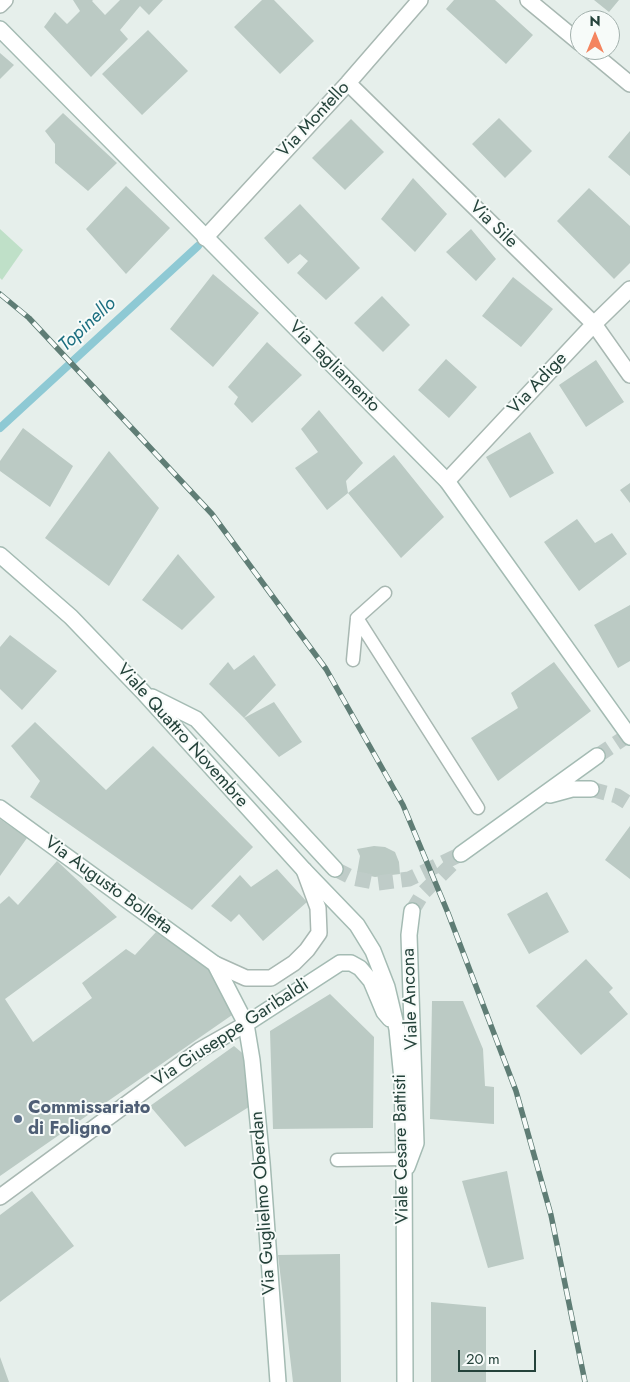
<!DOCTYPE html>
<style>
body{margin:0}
#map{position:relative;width:630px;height:1382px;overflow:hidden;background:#e6efeb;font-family:Jost,sans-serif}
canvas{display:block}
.north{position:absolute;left:570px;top:10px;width:50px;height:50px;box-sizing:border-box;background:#f7fbf9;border:1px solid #a3b1ad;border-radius:50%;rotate:0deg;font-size:14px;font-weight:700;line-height:20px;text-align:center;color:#24423a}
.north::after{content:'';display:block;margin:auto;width:18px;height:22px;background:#f4845f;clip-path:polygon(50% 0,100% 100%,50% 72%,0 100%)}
.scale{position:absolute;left:458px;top:1350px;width:78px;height:22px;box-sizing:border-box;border:2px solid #24423a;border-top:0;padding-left:6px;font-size:15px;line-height:18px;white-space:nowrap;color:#24423a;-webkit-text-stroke:4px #f7fbf9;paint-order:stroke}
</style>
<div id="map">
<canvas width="630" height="1382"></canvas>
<div class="north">N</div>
<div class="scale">20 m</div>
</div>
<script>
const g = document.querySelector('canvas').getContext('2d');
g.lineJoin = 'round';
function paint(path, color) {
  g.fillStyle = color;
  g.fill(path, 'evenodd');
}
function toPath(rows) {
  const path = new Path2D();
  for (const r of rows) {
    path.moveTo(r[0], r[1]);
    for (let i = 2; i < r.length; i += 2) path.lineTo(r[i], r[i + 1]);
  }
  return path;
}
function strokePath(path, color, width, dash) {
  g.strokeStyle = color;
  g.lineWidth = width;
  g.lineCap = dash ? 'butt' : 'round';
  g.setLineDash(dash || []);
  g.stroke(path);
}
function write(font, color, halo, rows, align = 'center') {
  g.font = font + ' Jost,sans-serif';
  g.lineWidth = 4;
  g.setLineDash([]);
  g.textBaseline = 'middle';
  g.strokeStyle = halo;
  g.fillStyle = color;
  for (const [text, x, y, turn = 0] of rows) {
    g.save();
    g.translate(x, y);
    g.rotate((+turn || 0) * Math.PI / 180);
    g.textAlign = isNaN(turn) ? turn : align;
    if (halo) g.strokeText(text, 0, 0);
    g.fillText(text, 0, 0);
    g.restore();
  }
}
paint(toPath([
 [0,229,23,250,2,280,0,278]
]), '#bfe0c8');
strokePath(toPath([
 [0,428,198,246]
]), '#8ec9d4', 8);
paint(toPath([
 [73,0,93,0,92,1,105,15,120,0,163,0,149,15,140,6,120,30,128,39,91,77,44,27,55,12,67,24,80,11],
 [262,0,274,0,314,41,280,74,234,27],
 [454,0,495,0,533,35,506,64,446,9],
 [594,0,619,0,609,12],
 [148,30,188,71,142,115,102,74],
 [0,53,14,65,0,79],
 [63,113,117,163,88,191,55,163,55,144,45,131],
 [499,118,532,151,505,178,472,144],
 [351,119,384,152,345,190,312,158],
 [630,131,630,176,608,157],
 [413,178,447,214,415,252,381,219],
 [126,186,170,228,126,274,86,229],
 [589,188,630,226,630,263,614,279,557,221],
 [300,204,360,268,326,300,297,273,308,261,300,254,288,264,264,238],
 [471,229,496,259,476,281,446,252],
 [213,274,259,313,213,367,170,329],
 [513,277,553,309,521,347,482,316],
 [382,296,410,325,383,352,354,323],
 [267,342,302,375,252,423,234,404,238,397,228,387],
 [446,359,477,387,449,418,418,390],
 [596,360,624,402,586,427,559,385],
 [319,410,363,463,346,481,348,493,327,510,295,468,318,452,301,429],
 [23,428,73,466,50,507,0,471,0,461],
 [530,432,554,473,510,498,486,457],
 [109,451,159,508,109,586,45,538],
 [394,455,444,517,401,558,348,493],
 [630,483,630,503,620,490],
 [577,519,595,543,612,533,627,554,579,591,544,542],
 [178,554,215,597,182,630,142,600],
 [630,605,630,661,618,668,594,625],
 [10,635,57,671,22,710,0,689,0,647],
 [254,655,276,685,244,718,209,684,228,662,234,670],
 [554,662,591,711,498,781,471,738,518,708,511,693],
 [274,702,302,742,279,757,244,718],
 [35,722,106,790,153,746,253,847,192,910,30,797,40,781,11,746],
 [0,819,27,838,0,876],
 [630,826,630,879,605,860],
 [374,846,385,847,395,852,399,862,400,874,375,877,357,873,360,856,357,849],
 [57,861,117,917,5,999,33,1042,92,998,82,983,126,949,135,955,156,932,209,969,235,1013,0,1176,0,904,9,896,18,905],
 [277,869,307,902,263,941,239,914,231,922,211,906,240,875,251,887],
 [547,892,569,932,529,954,507,914],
 [586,959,613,988,609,992,628,1014,581,1055,536,1006],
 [330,994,374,1037,373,1128,273,1129,270,1031],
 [432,1001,463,1001,483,1049,485,1086,494,1087,494,1124,430,1119],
 [234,1046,247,1057,252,1105,185,1147,150,1106],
 [507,1171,524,1259,488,1268,462,1181],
 [32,1191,74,1246,0,1302,0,1215],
 [340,1254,341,1382,293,1382,278,1255],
 [431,1302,486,1307,486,1382,431,1382],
 [0,1357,9,1382,0,1382]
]), '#bbcac4');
strokePath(toPath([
 [597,756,630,734],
 [591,789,617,796,630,804],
 [335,869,353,878,378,883,409,879,461,854],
 [412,911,423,893,453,863]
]), '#bfccc8', 15, [15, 8]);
const service = toPath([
 [385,593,357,618,478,808],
 [353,660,357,618],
 [337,1160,404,1159]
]);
const minor = toPath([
 [528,0,580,43],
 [0,5,5,0],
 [589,50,630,84],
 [348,83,594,324,630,375],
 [205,238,348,83,420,0],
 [447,481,594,324,630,289],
 [0,1197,200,1050,246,1024]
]);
const tertiary = toPath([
 [215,964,246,978,271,978,294,963,307,950,319,933,318,908,304,870]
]);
const secondary = toPath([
 [0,29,447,481,630,737],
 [0,555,71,617,143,692,304,870,357,925,373,951,387,987,397,1029,402,1079,404,1159,405,1382],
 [152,697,196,719,335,869],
 [550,795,572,789,591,789],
 [0,808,215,964,246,1024,252,1060,262,1163,278,1382],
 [461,854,597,756],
 [246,1024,340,963,351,963,360,968,371,981,384,1012,390,1019],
 [407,1167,416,1143,409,935,412,911]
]);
strokePath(service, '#a8b8b2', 15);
strokePath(minor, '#a8b8b2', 18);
strokePath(tertiary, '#a8b8b2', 18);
strokePath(secondary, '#a4bbb3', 18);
strokePath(service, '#fff', 12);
strokePath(minor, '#fff', 15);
strokePath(tertiary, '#fff', 15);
strokePath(secondary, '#fff', 15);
const rail = toPath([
 [0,294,29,318,43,333,212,514,326,669,403,805,448,913,516,1091,551,1215,585,1382]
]);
strokePath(rail, '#5f7d75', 5.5);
strokePath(rail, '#f7fbf9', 4, [11]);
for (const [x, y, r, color] of [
 [18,1119,5,"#5c6f8a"]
]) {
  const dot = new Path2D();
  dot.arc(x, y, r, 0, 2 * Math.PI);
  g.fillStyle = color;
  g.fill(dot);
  strokePath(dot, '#f7fbf9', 2);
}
write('18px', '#24423a', '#f7fbf9', [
 ["Via Montello",314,120,-47],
 ["Via Sile",493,225,44],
 ["Via Tagliamento",334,367,45],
 ["Via Adige",538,384,-47],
 ["Viale Quattro Novembre",182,736,48],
 ["Via Augusto Bolletta",108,886,36],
 ["Viale Ancona",411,999,-92],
 ["Via Giuseppe Garibaldi",231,1033,-33],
 ["Viale Cesare Battisti",402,1149,-91],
 ["Via Guglielmo Oberdan",264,1203,-94]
]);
write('bold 18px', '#4e5e75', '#f7fbf9', [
 ["Commissariato",28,1109],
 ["di Foligno",28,1130]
], 'left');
write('italic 19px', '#1c6f80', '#f7fbf9', [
 ["Topinello",88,325,-43]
]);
</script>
